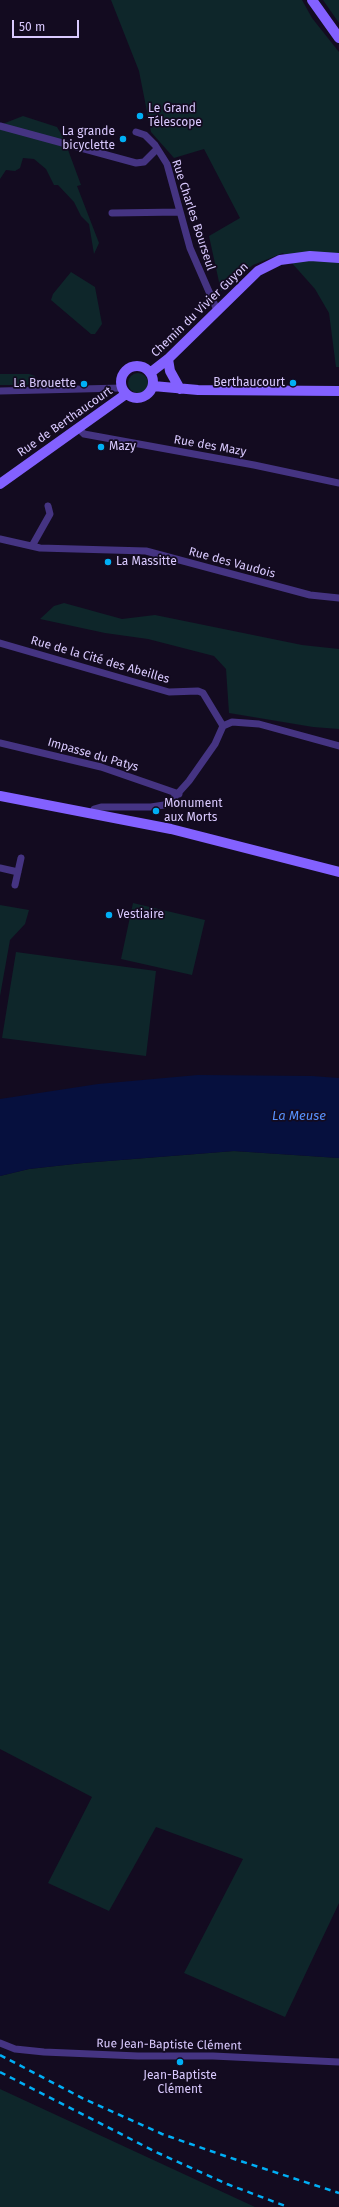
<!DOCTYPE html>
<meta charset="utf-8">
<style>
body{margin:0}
#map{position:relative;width:339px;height:2207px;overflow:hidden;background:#130b20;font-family:"Fira Sans",sans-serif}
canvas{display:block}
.scale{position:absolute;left:12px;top:20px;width:67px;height:18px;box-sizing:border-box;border:2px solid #dacaff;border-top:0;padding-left:5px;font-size:12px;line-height:14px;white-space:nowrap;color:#dacaff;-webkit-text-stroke:3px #130b20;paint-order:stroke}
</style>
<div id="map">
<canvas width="339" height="2207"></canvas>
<div class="scale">50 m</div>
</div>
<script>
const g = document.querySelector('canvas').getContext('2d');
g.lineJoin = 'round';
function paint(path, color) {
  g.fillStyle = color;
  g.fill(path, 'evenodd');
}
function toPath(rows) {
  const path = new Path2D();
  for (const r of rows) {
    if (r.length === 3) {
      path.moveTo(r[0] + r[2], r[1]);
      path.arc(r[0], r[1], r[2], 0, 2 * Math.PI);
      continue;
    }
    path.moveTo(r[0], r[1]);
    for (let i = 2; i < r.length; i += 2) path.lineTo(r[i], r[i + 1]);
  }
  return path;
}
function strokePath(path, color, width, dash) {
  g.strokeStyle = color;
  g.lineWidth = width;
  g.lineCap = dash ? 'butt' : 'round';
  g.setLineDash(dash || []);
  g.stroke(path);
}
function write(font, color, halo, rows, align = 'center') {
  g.font = font + ' "Fira Sans",sans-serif';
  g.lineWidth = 3.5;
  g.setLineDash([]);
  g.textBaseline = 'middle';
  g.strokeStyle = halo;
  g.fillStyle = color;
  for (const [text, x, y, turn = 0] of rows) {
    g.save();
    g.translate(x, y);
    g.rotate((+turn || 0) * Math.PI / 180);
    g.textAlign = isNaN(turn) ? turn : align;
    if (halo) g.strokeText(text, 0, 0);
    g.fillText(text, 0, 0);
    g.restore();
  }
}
paint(toPath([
 [111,0,302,0,312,18,339,52,339,367,336,367,329,313,315,289,283,253,253,265,221,291,209,236,240,218,204,149,174,158,151,132,139,71],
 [323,0,339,0,339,23],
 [23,116,57,127,64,139,81,185,77,186,99,243,94,254,89,224,81,216,74,202,58,185,54,185,46,169,34,159,23,158,20,168,15,171,6,170,0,179,0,125],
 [71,272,95,287,102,324,95,334,91,334,51,300,53,294],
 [138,383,10],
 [0,374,29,374,35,376,34,382,27,385,0,385],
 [64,603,122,619,155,615,302,645,339,649,339,729,313,727,229,713,226,669,214,656,148,639,105,633,40,619,54,606],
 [133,903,205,920,192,975,121,959],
 [0,905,29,910,25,924,10,940,0,996],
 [16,952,156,971,146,1056,2,1038],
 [234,1151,339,1158,339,1903,285,2017,184,1973,243,1859,156,1827,109,1911,48,1883,92,1797,0,1749,0,1176,29,1169,83,1163],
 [0,2089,255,2207,0,2207]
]), '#0e262a');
paint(toPath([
 [198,1075,312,1076,339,1078,339,1158,234,1151,83,1163,29,1169,0,1176,0,1099,98,1084]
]), '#06103e');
strokePath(toPath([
 [0,126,136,163,144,162,157,149],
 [136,132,145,135,155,145,167,164,190,248,217,310],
 [112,213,180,212],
 [0,391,122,388],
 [79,429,84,434,254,465,339,483],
 [0,539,40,548,146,551,310,595,339,598],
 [32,546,50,514,48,506],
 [0,643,169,692,198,691,203,693,223,726],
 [0,743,101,767,179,794],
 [93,814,94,809,101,807,151,807,164,805,172,800,189,781,215,744,223,726,232,722,259,724,339,746],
 [0,868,18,872],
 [15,885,21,858],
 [0,2043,15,2049,44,2052,138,2056,213,2056,339,2062]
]), '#453482', 7);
strokePath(toPath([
 [312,0,339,38],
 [168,359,170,371,180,389],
 [137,382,16],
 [150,373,168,359,258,271,280,260,310,256,339,258],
 [153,386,198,390,339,391],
 [0,484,126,394],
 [0,796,171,829,339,872]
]), '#8361ff', 10);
strokePath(toPath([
 [0,2055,84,2099,162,2134,225,2156,339,2193],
 [0,2072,156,2152,227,2184,288,2207]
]), '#00aff5', 2.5, [6, 5]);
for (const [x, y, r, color] of [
 [140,116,4,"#00aff5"],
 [123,139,4,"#00aff5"],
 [293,383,4,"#00aff5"],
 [84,384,4,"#00aff5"],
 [101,447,4,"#00aff5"],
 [108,562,4,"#00aff5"],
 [156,811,4,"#00aff5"],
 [109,915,4,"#00aff5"],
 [180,2062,4,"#00aff5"]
]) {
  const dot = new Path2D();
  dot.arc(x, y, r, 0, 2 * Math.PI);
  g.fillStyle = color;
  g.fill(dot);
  strokePath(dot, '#130b20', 1.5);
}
write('12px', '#dacaff', '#130b20', [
 ["Le Grand",148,109],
 ["Télescope",148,123],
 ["La grande",115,132,"right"],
 ["bicyclette",115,146,"right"],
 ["Berthaucourt",285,383,"right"],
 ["La Brouette",76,384,"right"],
 ["Mazy",109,447],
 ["La Massitte",116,562],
 ["Monument",164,804],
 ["aux Morts",164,818],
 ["Vestiaire",117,915],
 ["Jean-Baptiste",180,2076,"center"],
 ["Clément",180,2090,"center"]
], 'left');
write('12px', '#dacaff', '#130b20', [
 ["Rue Charles Bourseul",193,215,72],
 ["Chemin du Vivier Guyon",200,310,-44],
 ["Rue de Berthaucourt",65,422,-35],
 ["Rue des Mazy",210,446,10],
 ["Rue des Vaudois",232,563,15],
 ["Rue de la Cité des Abeilles",100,660,16],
 ["Impasse du Patys",93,755,16],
 ["Rue Jean-Baptiste Clément",169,2045,1]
]);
write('italic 13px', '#5892ff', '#130b20', [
 ["La Meuse",299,1116]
]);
</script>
